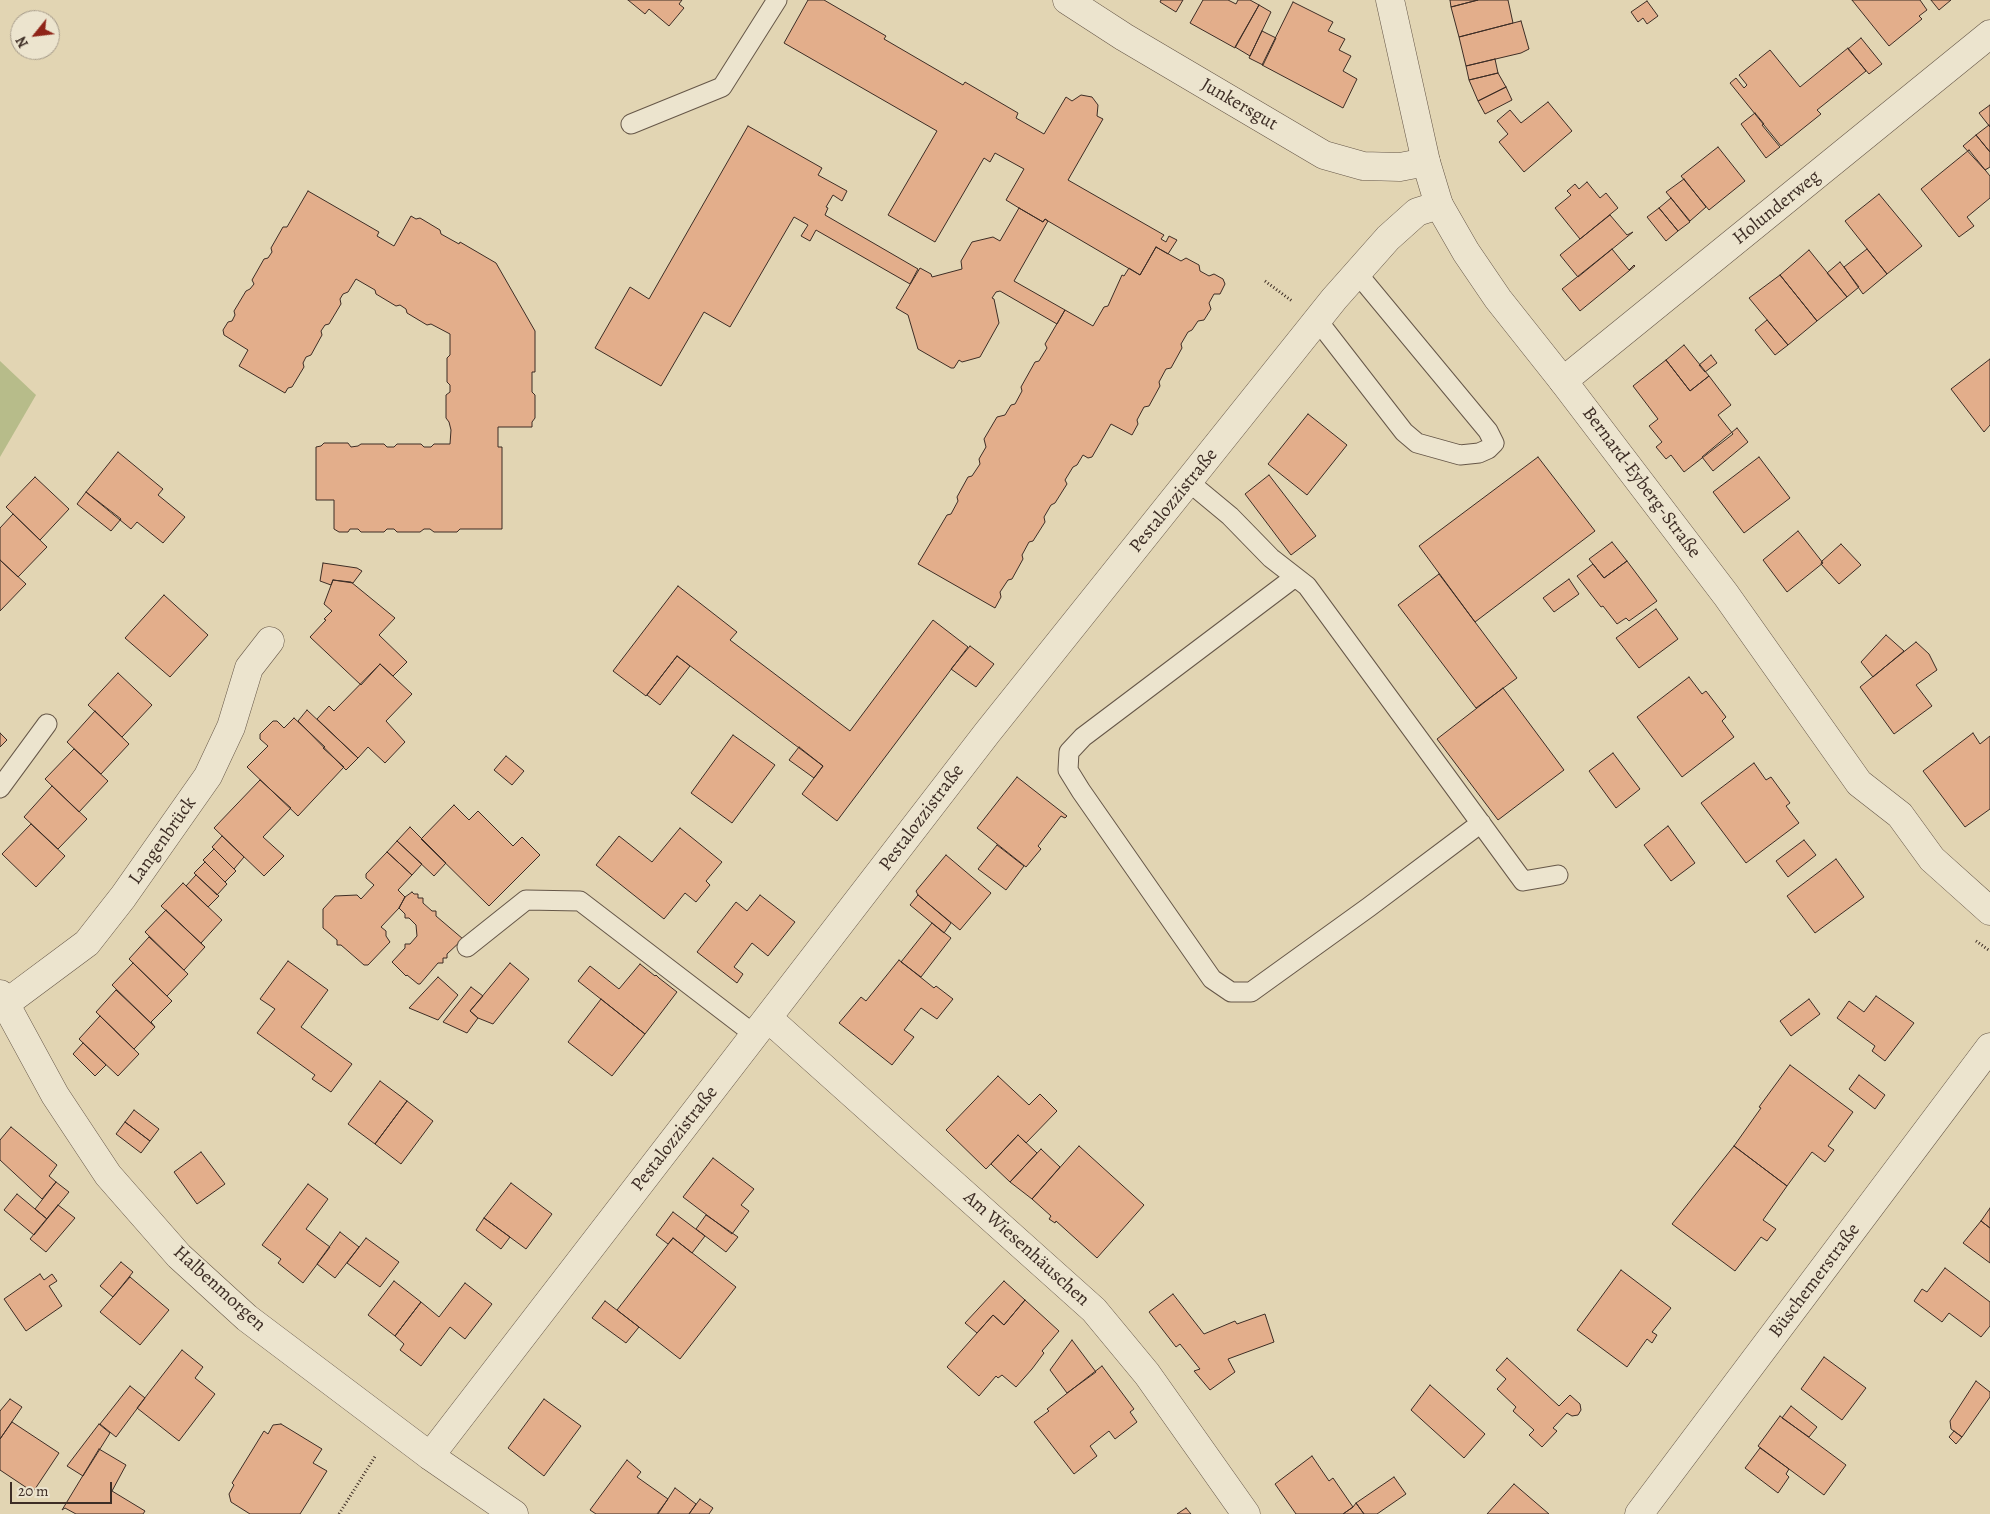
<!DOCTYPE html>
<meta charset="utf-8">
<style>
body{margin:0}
#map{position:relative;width:1990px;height:1514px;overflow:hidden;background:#e2d5b3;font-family:Alegreya,serif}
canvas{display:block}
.north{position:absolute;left:10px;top:10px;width:50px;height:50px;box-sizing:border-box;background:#ece4ce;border:1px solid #a69b8a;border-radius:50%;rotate:241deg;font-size:14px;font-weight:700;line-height:20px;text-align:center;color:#3d2d25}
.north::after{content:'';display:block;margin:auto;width:18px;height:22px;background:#8f2418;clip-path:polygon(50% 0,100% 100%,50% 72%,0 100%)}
.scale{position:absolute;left:10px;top:1482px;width:102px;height:22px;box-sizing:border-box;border:2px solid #3d2d25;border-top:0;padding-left:6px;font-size:15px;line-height:18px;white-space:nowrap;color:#3d2d25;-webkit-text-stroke:4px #ece4ce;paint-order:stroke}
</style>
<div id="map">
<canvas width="1990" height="1514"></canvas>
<div class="north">N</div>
<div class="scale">20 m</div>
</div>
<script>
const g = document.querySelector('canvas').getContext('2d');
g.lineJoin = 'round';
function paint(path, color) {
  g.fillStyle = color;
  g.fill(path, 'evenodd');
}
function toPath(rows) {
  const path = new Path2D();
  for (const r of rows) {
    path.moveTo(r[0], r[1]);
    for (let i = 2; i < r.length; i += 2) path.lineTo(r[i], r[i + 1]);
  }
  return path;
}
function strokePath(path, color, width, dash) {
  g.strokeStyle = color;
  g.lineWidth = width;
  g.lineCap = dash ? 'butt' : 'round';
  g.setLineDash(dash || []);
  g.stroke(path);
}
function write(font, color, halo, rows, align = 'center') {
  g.font = font + ' Alegreya,serif';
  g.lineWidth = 4;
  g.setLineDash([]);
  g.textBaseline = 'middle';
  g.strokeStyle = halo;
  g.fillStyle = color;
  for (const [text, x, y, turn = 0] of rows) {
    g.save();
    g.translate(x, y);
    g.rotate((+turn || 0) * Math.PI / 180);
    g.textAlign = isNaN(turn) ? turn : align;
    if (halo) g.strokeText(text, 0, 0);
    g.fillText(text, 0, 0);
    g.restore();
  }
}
paint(toPath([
 [0,361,36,395,0,457]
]), '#b7bc8a');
const building = toPath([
 [628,0,682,0,679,4,684,8,669,26,649,9,645,14,628,0],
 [808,0,824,0,886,36,884,39,963,85,965,82,1018,113,1016,118,1044,134,1066,97,1072,101,1081,95,1092,97,1098,105,1097,116,1103,119,1068,180,1164,235,1161,239,1166,242,1169,236,1177,240,1168,254,1156,247,1140,275,1048,221,1045,219,1043,222,1019,208,1006,200,1024,169,995,153,990,162,984,158,935,242,888,215,937,131,784,43,808,0],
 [1161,0,1183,0,1176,12,1160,2,1161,0],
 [1203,0,1228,0,1236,4,1238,0,1250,0,1259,5,1235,48,1190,23,1203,0],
 [1450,0,1478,0,1451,7,1450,0],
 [1478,0,1508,0,1513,23,1459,37,1451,7,1478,0],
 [1852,0,1920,0,1927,10,1919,16,1922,19,1889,46,1852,0],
 [1931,0,1951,0,1939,10,1931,0],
 [1647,1,1658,16,1647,24,1643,18,1638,22,1631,12,1647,1],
 [1293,2,1333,22,1328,31,1345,39,1339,50,1351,56,1343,71,1357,79,1343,108,1262,65,1293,2],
 [1259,5,1271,12,1250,56,1235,47,1259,5],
 [1521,21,1529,49,1521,53,1466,66,1459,37,1521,21],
 [1262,31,1276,38,1263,65,1249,58,1262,31],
 [1861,38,1882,64,1869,74,1848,49,1861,38],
 [1848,48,1866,71,1817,110,1821,114,1781,146,1730,83,1736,78,1744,88,1747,85,1739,75,1770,50,1800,87,1848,48],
 [1495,59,1498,73,1469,80,1466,66,1495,59],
 [1498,73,1506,87,1478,101,1469,80,1498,73],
 [1506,87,1512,100,1485,114,1478,101,1506,87],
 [1548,102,1572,131,1524,172,1499,142,1508,134,1497,121,1510,110,1521,123,1548,102],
 [1990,105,1990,127,1979,113,1990,105],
 [1755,113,1764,124,1762,125,1780,147,1766,158,1741,124,1755,113],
 [1989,125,1990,127,1990,152,1976,135,1989,125],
 [748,126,822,168,818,175,847,191,842,201,833,195,826,207,828,208,825,215,918,269,910,284,816,230,810,241,801,236,808,225,794,217,730,327,704,312,661,386,595,348,630,287,649,299,748,126],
 [1976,135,1990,152,1990,167,1985,170,1963,146,1976,135],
 [1718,147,1745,181,1709,210,1681,176,1718,147],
 [1969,150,1990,176,1990,198,1967,217,1974,226,1959,237,1921,189,1969,150],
 [1684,179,1706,207,1690,221,1666,192,1684,179],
 [1587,182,1600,198,1606,193,1618,208,1580,239,1555,208,1571,195,1567,191,1575,184,1579,189,1587,182],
 [308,191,379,232,377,236,394,246,411,216,416,219,420,218,440,230,441,234,459,244,460,242,496,263,535,331,535,372,532,372,532,392,535,395,535,418,532,422,532,427,498,427,498,447,502,447,502,529,460,529,457,532,434,532,430,529,424,529,420,532,397,532,394,529,387,529,384,532,361,532,358,529,350,529,348,532,339,532,334,529,334,500,316,500,316,447,321,446,324,443,348,443,351,447,358,446,361,444,384,444,387,447,394,447,397,444,421,444,424,447,431,447,434,444,450,444,451,430,449,422,446,418,446,395,450,392,450,385,447,382,447,358,450,355,450,334,431,324,427,325,407,313,406,309,400,305,396,306,376,294,375,290,356,279,348,292,343,294,340,299,341,304,329,324,325,325,321,331,322,335,311,355,306,357,303,363,304,367,292,387,288,388,285,393,239,366,248,350,224,335,223,330,228,322,232,321,235,315,234,311,246,291,250,289,254,284,252,280,264,259,268,258,272,252,271,248,283,227,287,227,308,191],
 [1879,194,1922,246,1887,274,1845,221,1879,194],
 [1671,198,1690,222,1678,231,1659,208,1671,198],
 [1019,208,1043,222,1045,219,1048,221,1014,281,1065,310,1057,324,1000,291,996,292,992,298,994,299,999,323,980,357,962,362,959,360,954,368,951,368,918,349,908,315,896,308,920,268,931,274,932,277,962,269,961,261,972,242,993,237,1000,241,1019,208],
 [1659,208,1678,231,1666,241,1647,217,1659,208],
 [1610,215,1627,235,1633,232,1578,277,1560,255,1610,215],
 [1156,247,1181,261,1186,258,1199,265,1200,271,1209,276,1214,274,1223,279,1225,284,1220,294,1214,294,1209,303,1211,309,1204,320,1198,321,1192,330,1188,332,1181,344,1182,348,1171,368,1166,369,1159,382,1160,386,1149,406,1144,407,1137,420,1138,424,1132,435,1111,424,1092,457,1088,458,1083,455,1077,465,1073,467,1065,480,1067,484,1055,503,1051,505,1044,517,1045,522,1033,541,1029,542,1022,555,1023,559,1012,579,1008,580,1000,592,1001,597,995,608,918,564,947,515,951,514,958,501,957,497,968,477,972,476,980,464,979,459,986,447,984,439,997,417,1005,415,1011,405,1015,404,1022,391,1021,387,1035,362,1039,361,1047,348,1045,344,1065,310,1093,326,1104,307,1108,306,1122,275,1124,276,1129,268,1140,275,1156,247],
 [1612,249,1629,270,1634,265,1635,266,1580,311,1562,289,1612,249],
 [1867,249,1887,274,1863,294,1844,267,1867,249],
 [1809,250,1847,297,1817,321,1780,275,1809,250],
 [1840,262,1859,287,1847,297,1827,273,1840,262],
 [1780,275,1817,321,1788,345,1749,298,1780,275],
 [1767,320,1788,345,1775,355,1755,330,1767,320],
 [1684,345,1709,376,1690,391,1666,360,1684,345],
 [1711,355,1717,363,1705,372,1699,365,1711,355],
 [1990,359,1990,425,1984,432,1951,389,1990,359],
 [1666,360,1690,391,1709,376,1731,405,1718,415,1733,434,1684,472,1671,455,1666,459,1656,447,1662,442,1649,426,1658,419,1633,386,1666,360],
 [1308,414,1347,445,1307,495,1268,464,1308,414],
 [1737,428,1748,442,1713,471,1702,457,1737,428],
 [118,452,163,489,158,495,185,517,163,543,137,522,131,529,86,492,118,452],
 [1538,457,1595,531,1475,622,1419,546,1538,457],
 [1759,457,1790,498,1744,533,1713,492,1759,457],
 [1269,475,1316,536,1291,555,1245,494,1269,475],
 [35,477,69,509,40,540,6,507,35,477],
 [86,492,121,519,111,531,77,504,86,492],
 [13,514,47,547,18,577,0,560,0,528,13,514],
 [1798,531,1823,563,1787,592,1763,560,1798,531],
 [1612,542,1627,561,1604,578,1589,559,1612,542],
 [1841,544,1861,565,1839,584,1821,564,1822,561,1841,544],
 [0,560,26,584,0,611,0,560],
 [1627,561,1657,601,1629,621,1626,618,1617,624,1603,606,1601,607,1577,576,1593,564,1604,578,1627,561],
 [323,563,357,568,362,571,353,583,333,580,331,585,320,581,323,563],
 [1439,574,1517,678,1476,708,1398,605,1439,574],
 [1569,579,1579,594,1554,612,1543,598,1569,579],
 [333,580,351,582,395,618,379,635,407,662,393,676,380,664,361,685,310,637,326,620,324,619,332,611,324,604,333,580],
 [678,586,737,632,730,640,850,731,933,620,968,647,837,821,802,794,823,766,677,656,646,696,613,671,678,586],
 [164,595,208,635,170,677,125,638,164,595],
 [1656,609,1678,639,1639,668,1616,638,1656,609],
 [1886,635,1904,651,1873,677,1861,662,1886,635],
 [1916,642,1929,654,1937,670,1916,685,1932,706,1894,734,1860,687,1916,642],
 [970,646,994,664,976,687,951,669,970,646],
 [677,656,690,666,660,705,647,695,677,656],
 [380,664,412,694,386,721,405,742,385,763,368,747,358,758,317,719,329,706,334,711,380,664],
 [118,673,152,705,122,737,88,705,118,673],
 [1689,677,1702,694,1706,691,1726,717,1722,721,1734,737,1682,777,1637,717,1689,677],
 [1503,688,1564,770,1498,820,1437,739,1503,688],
 [307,710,358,758,346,770,298,721,307,710],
 [95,711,129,744,101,774,67,742,95,711],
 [294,718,325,747,323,748,344,767,298,816,247,767,268,746,260,739,260,734,273,721,277,721,284,728,294,718],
 [0,733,7,740,0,747,0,733],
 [1973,733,1980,744,1990,736,1990,809,1965,827,1923,771,1973,733],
 [733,735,775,765,732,823,691,793,733,735],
 [799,747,823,766,814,778,789,760,799,747],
 [74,749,108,781,79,812,45,779,74,749],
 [1613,753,1640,789,1616,808,1589,771,1613,753],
 [506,756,524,771,512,785,494,770,506,756],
 [1754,763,1766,780,1771,777,1790,803,1786,806,1799,823,1746,863,1701,803,1754,763],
 [1017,777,1067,816,1065,818,1061,816,1038,846,1041,849,1026,867,977,828,1017,777],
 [260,780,291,808,263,837,284,856,264,876,214,828,260,780],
 [52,786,87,819,58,849,24,817,52,786],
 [454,805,469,820,478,811,513,846,522,837,540,855,489,906,421,839,454,805],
 [31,824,65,856,36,887,2,854,31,824],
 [1668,826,1695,863,1671,881,1644,845,1668,826],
 [410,827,446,863,434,876,397,841,410,827],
 [680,828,722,862,706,881,710,885,696,902,685,893,664,919,596,865,619,836,652,862,680,828],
 [222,836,244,857,234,869,212,847,222,836],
 [1804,840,1816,855,1788,877,1776,861,1804,840],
 [397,841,422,864,412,875,387,852,397,841],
 [997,845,1024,866,1006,890,978,869,997,845],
 [214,849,236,871,225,882,203,860,214,849],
 [387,852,412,875,398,890,405,897,399,908,381,927,386,931,386,936,390,942,368,965,364,965,341,945,337,945,337,940,323,928,323,909,335,896,357,895,361,899,374,885,366,878,366,874,387,852],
 [946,855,991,893,960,930,918,895,916,891,946,855],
 [1836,859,1864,897,1815,933,1787,896,1836,859],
 [205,862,227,884,217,895,194,873,205,862],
 [196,875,219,896,208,907,186,886,196,875],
 [183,883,222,920,201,943,205,947,161,906,183,883],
 [412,892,414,894,418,894,418,898,423,898,423,903,432,911,436,911,436,916,463,939,447,954,447,958,443,958,443,963,438,963,420,984,418,984,407,975,406,976,392,962,405,948,405,944,410,944,417,936,416,925,409,918,405,918,405,914,399,908,405,897,412,892],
 [760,895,795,922,768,956,752,943,734,967,743,974,737,983,697,952,736,902,747,911,760,895],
 [918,895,951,923,944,933,910,905,918,895],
 [166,910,205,947,184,970,145,932,166,910],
 [932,923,951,938,921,977,901,962,932,923],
 [149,937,188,974,167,996,129,959,149,937],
 [899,960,934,988,936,986,953,999,937,1019,921,1008,904,1030,914,1037,892,1065,839,1023,861,997,866,1001,899,960],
 [288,961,328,990,301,1027,352,1064,331,1092,312,1079,315,1075,257,1033,275,1009,260,999,288,961],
 [133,963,172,1001,151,1022,155,1027,112,985,133,963],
 [510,963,529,979,493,1024,478,1018,470,1011,510,963],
 [640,964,655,976,656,975,659,978,677,992,645,1034,578,981,590,966,619,989,640,964],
 [438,977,458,995,438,1020,409,1008,438,977],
 [471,987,483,996,470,1011,478,1018,467,1033,443,1022,471,987],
 [116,990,155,1027,134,1049,96,1012,116,990],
 [1876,996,1914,1023,1885,1061,1872,1051,1875,1046,1837,1018,1849,1001,1864,1012,1876,996],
 [601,999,645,1034,612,1076,568,1042,601,999],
 [1809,999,1820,1014,1791,1036,1780,1021,1809,999],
 [100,1016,139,1054,118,1076,79,1039,100,1016],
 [83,1043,106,1065,95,1076,73,1054,83,1043],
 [1790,1065,1853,1112,1828,1146,1834,1150,1825,1162,1812,1152,1787,1186,1734,1146,1761,1108,1759,1107,1790,1065],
 [1859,1075,1885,1095,1875,1109,1849,1089,1859,1075],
 [998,1076,1029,1105,1040,1094,1057,1111,1026,1143,1018,1135,986,1169,946,1130,998,1076],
 [380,1081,407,1101,375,1144,348,1124,380,1081],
 [407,1101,433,1121,401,1164,375,1144,407,1101],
 [134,1110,159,1129,150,1141,125,1122,134,1110],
 [125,1122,150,1141,141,1153,116,1134,125,1122],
 [11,1127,57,1165,49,1176,56,1182,42,1199,0,1160,0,1140,11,1127],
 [1018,1135,1037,1153,1010,1182,991,1164,1018,1135],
 [1079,1146,1144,1205,1097,1258,1056,1221,1055,1223,1049,1219,1051,1216,1032,1199,1079,1146],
 [1734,1146,1787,1186,1763,1220,1776,1229,1767,1241,1761,1237,1735,1271,1672,1224,1734,1146],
 [1041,1149,1060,1167,1032,1199,1010,1182,1041,1149],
 [201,1152,225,1184,197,1204,174,1172,201,1152],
 [713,1158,754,1189,741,1205,749,1211,732,1234,683,1197,713,1158],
 [56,1182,69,1192,47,1219,35,1209,56,1182],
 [511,1183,552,1214,526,1249,484,1218,511,1183],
 [308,1184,328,1199,306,1229,330,1247,303,1283,278,1263,281,1259,262,1245,308,1184],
 [17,1194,47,1219,34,1235,4,1210,17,1194],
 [58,1205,75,1218,46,1252,30,1239,58,1205],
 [1990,1208,1990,1228,1981,1221,1990,1208],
 [673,1212,705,1236,692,1253,673,1238,668,1244,656,1235,673,1212],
 [706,1215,738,1237,726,1252,696,1229,706,1215],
 [484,1218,510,1237,501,1249,476,1230,484,1218],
 [1981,1221,1990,1228,1990,1263,1963,1243,1981,1221],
 [340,1232,359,1247,335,1278,317,1264,340,1232],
 [366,1238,399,1262,380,1287,347,1263,366,1238],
 [673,1238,736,1287,680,1359,617,1310,673,1238],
 [121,1262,133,1272,113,1297,100,1286,121,1262],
 [1945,1268,1990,1302,1990,1326,1981,1337,1949,1313,1942,1322,1914,1301,1922,1289,1927,1292,1945,1268],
 [1621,1270,1671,1308,1652,1332,1657,1335,1652,1343,1647,1339,1627,1367,1577,1330,1621,1270],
 [40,1274,44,1280,52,1274,57,1281,49,1286,62,1306,26,1331,4,1299,40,1274],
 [130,1277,169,1310,140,1345,100,1312,130,1277],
 [394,1281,421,1302,395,1336,368,1315,394,1281],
 [1004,1281,1025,1300,1004,1325,993,1315,977,1333,965,1323,1004,1281],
 [465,1283,492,1304,465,1339,450,1327,421,1366,400,1350,404,1344,395,1336,421,1302,439,1317,465,1283],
 [1173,1294,1204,1334,1235,1321,1237,1324,1265,1314,1274,1342,1228,1359,1235,1372,1210,1390,1194,1371,1200,1369,1180,1344,1176,1347,1149,1312,1173,1294],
 [1025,1300,1059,1331,1042,1351,1044,1353,1032,1369,1016,1387,1002,1375,998,1378,996,1376,979,1396,947,1367,993,1315,1004,1325,1025,1300],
 [605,1301,639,1327,626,1343,592,1318,605,1301],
 [1072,1340,1096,1372,1067,1393,1050,1370,1072,1340],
 [182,1350,203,1367,195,1378,215,1394,179,1441,137,1408,182,1350],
 [1824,1357,1866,1388,1842,1420,1801,1389,1824,1357],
 [1507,1358,1559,1406,1570,1395,1580,1404,1581,1410,1578,1415,1572,1416,1567,1413,1553,1428,1557,1431,1542,1447,1529,1435,1534,1430,1513,1411,1516,1407,1497,1389,1506,1379,1496,1370,1507,1358],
 [1102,1366,1134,1409,1130,1412,1137,1422,1115,1439,1109,1431,1090,1446,1097,1456,1074,1474,1034,1422,1049,1411,1047,1409,1102,1366],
 [1976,1381,1990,1392,1990,1397,1962,1437,1951,1429,1950,1421,1976,1381],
 [1430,1385,1485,1434,1464,1458,1411,1410,1430,1385],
 [130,1386,145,1398,116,1437,100,1424,130,1386],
 [10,1399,22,1407,0,1439,0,1411,10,1399],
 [544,1399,581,1426,544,1476,508,1448,544,1399],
 [1791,1406,1817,1427,1809,1437,1782,1418,1791,1406],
 [1780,1416,1846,1465,1824,1495,1758,1446,1780,1416],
 [12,1422,59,1453,33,1492,0,1470,0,1439,12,1422],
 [99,1424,110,1433,83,1476,67,1466,99,1424],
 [281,1424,322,1449,313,1463,327,1471,300,1514,250,1514,231,1502,229,1494,234,1485,232,1483,264,1431,268,1434,273,1425,281,1424],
 [1954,1431,1962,1437,1956,1444,1949,1437,1954,1431],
 [1760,1448,1789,1469,1786,1474,1789,1477,1778,1493,1745,1468,1760,1448],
 [99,1449,126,1465,112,1491,145,1511,143,1514,76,1514,65,1508,62,1510,99,1449],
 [1312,1456,1329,1481,1333,1478,1353,1507,1343,1514,1296,1514,1275,1484,1312,1456],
 [627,1460,641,1472,637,1477,668,1499,657,1514,596,1514,590,1510,627,1460],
 [1394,1477,1406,1494,1377,1514,1364,1514,1356,1503,1394,1477],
 [1514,1484,1549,1514,1487,1514,1514,1484],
 [675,1488,696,1504,689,1514,658,1514,675,1488],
 [700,1499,713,1508,709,1514,689,1514,700,1499],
 [1356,1503,1364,1514,1343,1514,1353,1507,1356,1503],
 [1186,1508,1191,1514,1177,1514,1186,1508]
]);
paint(building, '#e3ae8b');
strokePath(building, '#3d2d25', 1);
const service = toPath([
 [631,124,722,87,777,0],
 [1318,321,1404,432,1417,443,1460,455,1479,453,1488,449,1494,443,1488,431,1357,273],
 [1189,482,1230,516,1271,558,1307,586,1523,881,1558,875],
 [1295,577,1083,737,1069,752,1068,770,1081,791,1212,979,1231,992,1251,992,1369,907,1481,823],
 [0,788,47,724],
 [467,947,526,900,580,901,755,1035]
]);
const minor = toPath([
 [1067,0,1124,37,1324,155,1363,166,1400,167,1426,162],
 [1563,381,1990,34],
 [5,1004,87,943,123,897,208,776,231,727,249,668,270,641],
 [769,1019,1094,1310,1147,1374,1246,1514],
 [430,1456,987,733,1334,299,1388,238,1417,212,1439,205],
 [1639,1514,1990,1047]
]);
const tertiary = toPath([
 [1390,0,1426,162,1439,205,1466,252,1498,299,1563,381,1726,595,1859,783,1900,815,1932,859,1990,911],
 [0,994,55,1095,108,1175,179,1256,247,1318,430,1456,514,1514]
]);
strokePath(service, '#665748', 21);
strokePath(minor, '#665748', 29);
strokePath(tertiary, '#665748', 29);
strokePath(toPath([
 [1265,281,1292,301],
 [1976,941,1990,951],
 [339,1514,376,1455]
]), '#3d2d25', 3, [1, 2.5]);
strokePath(service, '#ece4ce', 19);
strokePath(minor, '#ece4ce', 28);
strokePath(tertiary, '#ece4ce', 28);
write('19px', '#3d2d25', '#ece4ce', [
 ["Junkersgut",1239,105,30],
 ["Holunderweg",1777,208,-39],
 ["Bernard-Eyberg-Straße",1641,483,53],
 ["Pestalozzistraße",1174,501,-51],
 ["Pestalozzistraße",922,818,-53],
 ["Langenbrück",163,841,-55],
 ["Pestalozzistraße",675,1139,-52],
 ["Am Wiesenhäuschen",1026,1249,42],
 ["Büschemerstraße",1815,1281,-53],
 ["Halbenmorgen",219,1289,42]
]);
</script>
